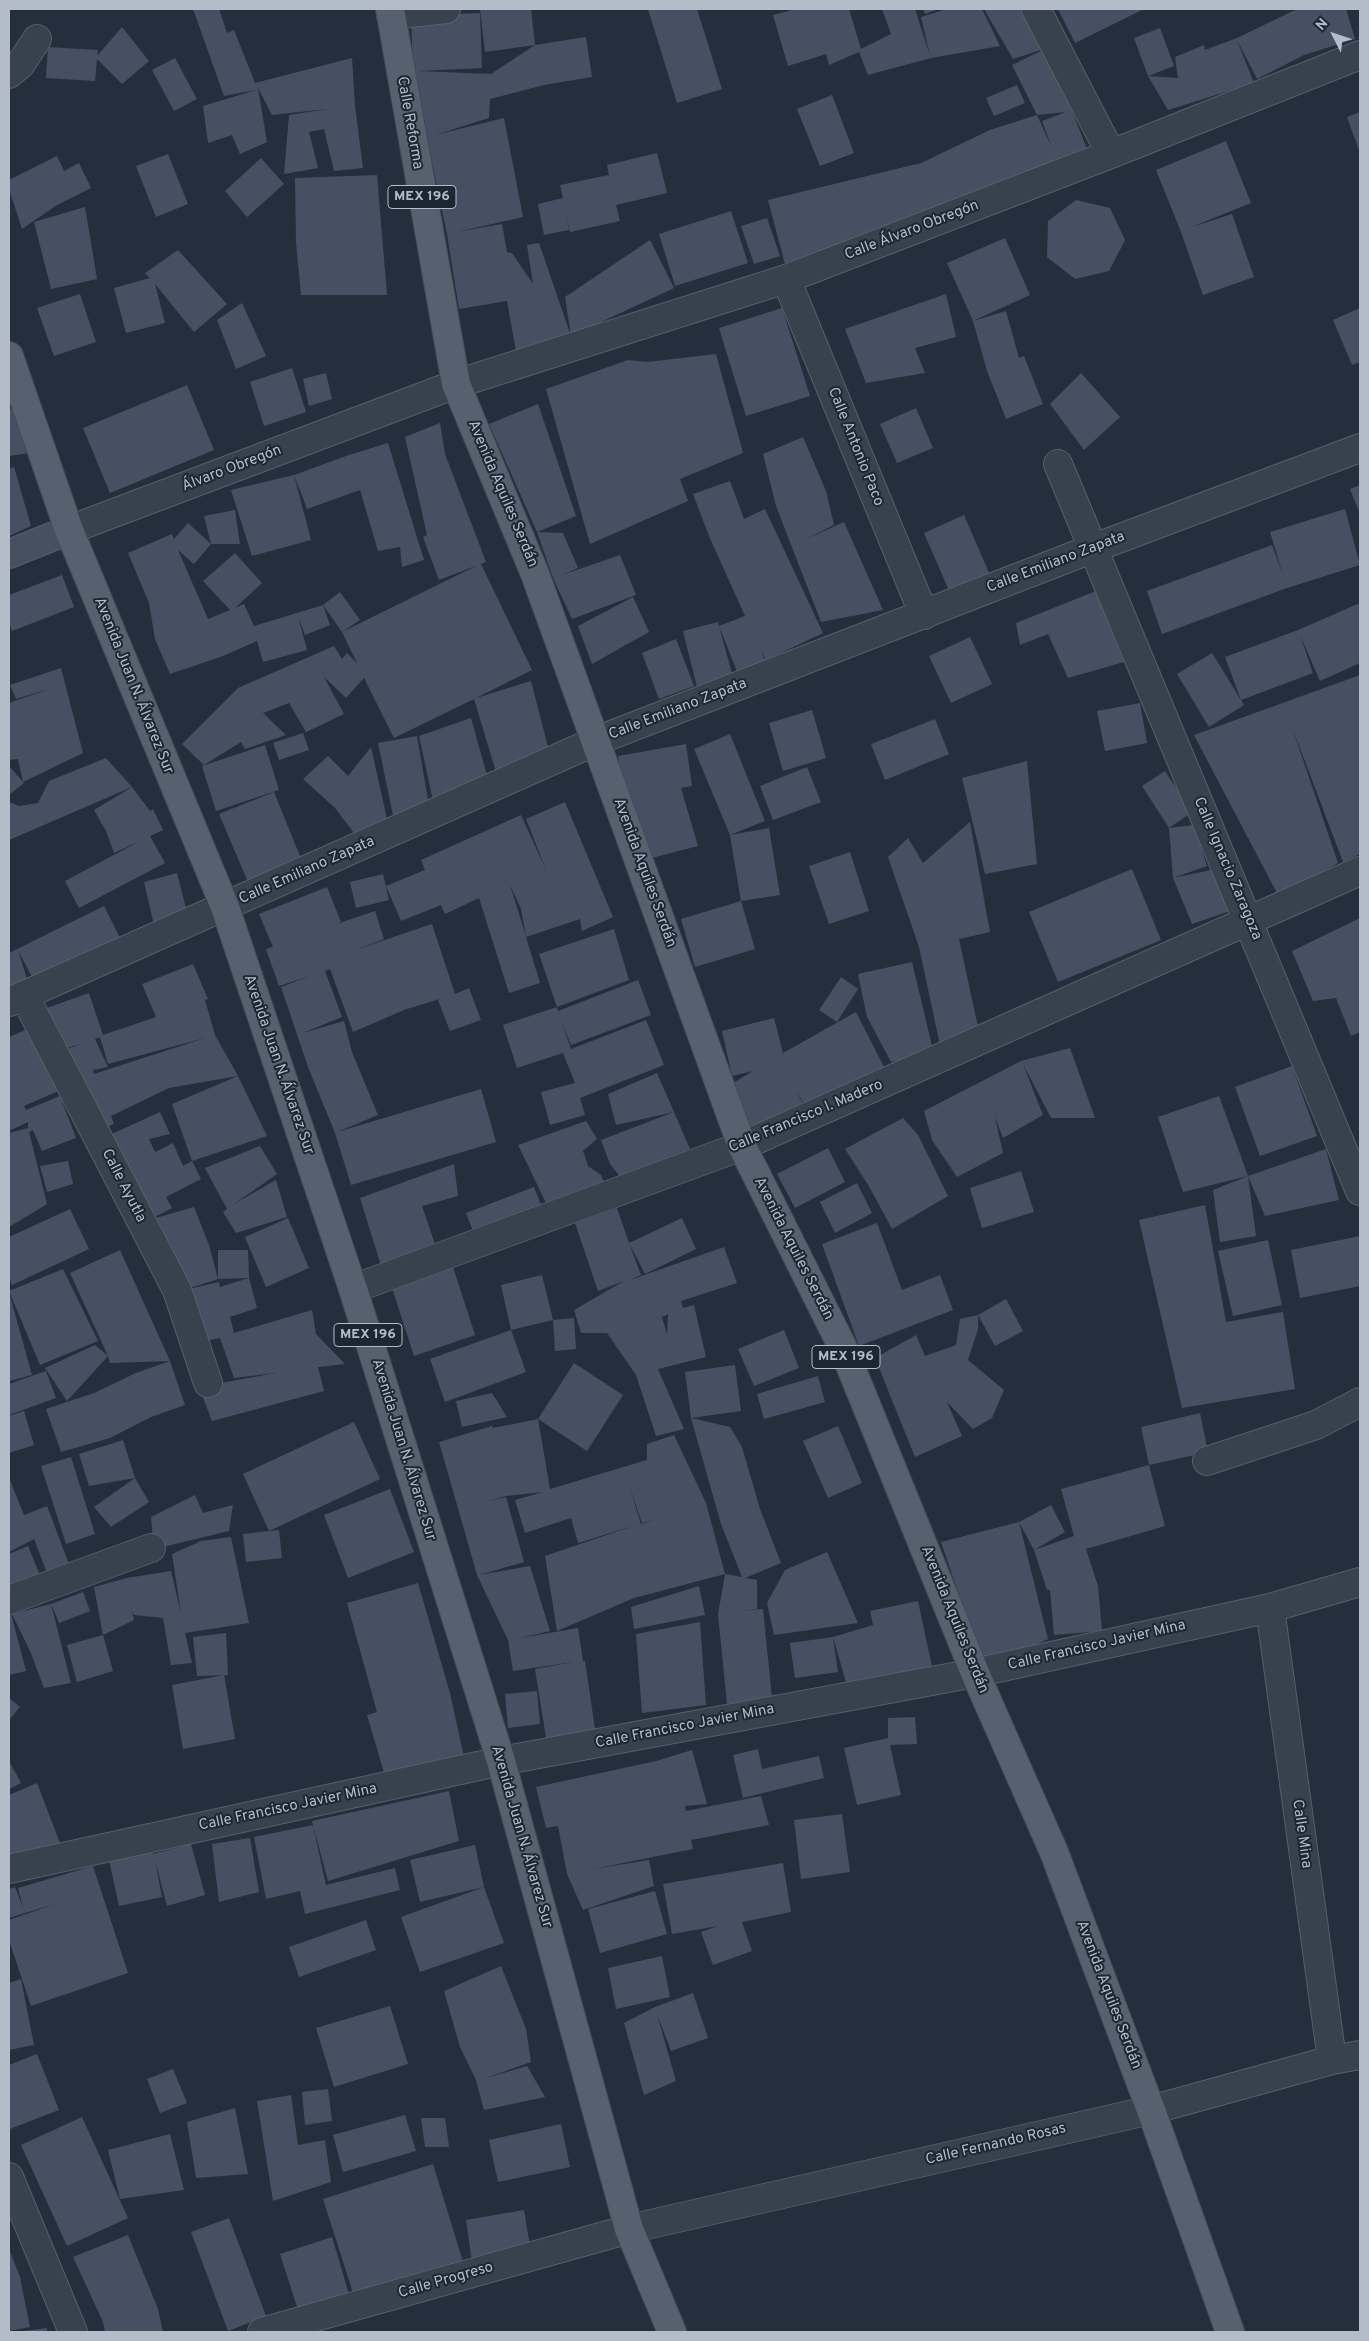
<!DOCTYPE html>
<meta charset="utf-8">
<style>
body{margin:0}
#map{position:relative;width:1369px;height:2341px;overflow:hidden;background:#242f3e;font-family:Overpass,sans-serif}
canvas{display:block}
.frame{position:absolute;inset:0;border:10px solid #b4bcc9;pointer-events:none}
.north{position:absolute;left:1309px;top:10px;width:50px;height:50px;-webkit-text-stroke:4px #1d2633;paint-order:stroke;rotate:311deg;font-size:14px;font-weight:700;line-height:20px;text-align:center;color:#b4bcc9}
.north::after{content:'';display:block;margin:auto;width:18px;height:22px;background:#b4bcc9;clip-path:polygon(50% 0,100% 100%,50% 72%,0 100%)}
</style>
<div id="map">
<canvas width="1369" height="2341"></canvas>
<div class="frame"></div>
<div class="north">N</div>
</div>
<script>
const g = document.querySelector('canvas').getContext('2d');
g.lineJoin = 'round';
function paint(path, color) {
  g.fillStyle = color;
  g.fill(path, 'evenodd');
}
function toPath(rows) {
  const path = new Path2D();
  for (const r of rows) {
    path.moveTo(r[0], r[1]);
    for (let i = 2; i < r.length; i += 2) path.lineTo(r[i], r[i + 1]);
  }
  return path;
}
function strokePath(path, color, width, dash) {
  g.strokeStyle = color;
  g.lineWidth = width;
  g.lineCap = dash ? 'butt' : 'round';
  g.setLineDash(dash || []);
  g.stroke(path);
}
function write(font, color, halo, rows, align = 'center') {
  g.font = font + ' Overpass,sans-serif';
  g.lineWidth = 4;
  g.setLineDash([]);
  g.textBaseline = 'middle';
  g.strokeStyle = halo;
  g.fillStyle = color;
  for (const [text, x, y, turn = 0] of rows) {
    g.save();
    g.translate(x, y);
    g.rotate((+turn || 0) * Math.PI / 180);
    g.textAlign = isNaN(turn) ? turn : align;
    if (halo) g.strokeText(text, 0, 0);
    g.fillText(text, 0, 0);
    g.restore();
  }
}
paint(toPath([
 [193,9,219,9,227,33,234,30,255,83,352,58,355,106,363,168,334,171,324,129,309,132,318,168,284,174,289,115,327,109,272,115,258,88,267,142,240,154,232,135,208,143,203,106,256,90,224,96],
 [480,9,531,9,535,45,485,52],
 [648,9,697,9,722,89,677,103],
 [796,9,849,9,861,49,891,34,882,9,915,9,930,56,921,17,947,9,982,9,1000,46,931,58,868,75,859,52,829,65,826,54,788,66,773,15],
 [923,9,939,9,925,14],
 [984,9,1028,9,1050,47,1013,59],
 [1058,9,1144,9,1075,43],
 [1297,9,1346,9,1355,39,1304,55,1257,79,1237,40,1254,83,1168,110,1148,76,1178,78,1175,57,1204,45,1205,50,1237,38],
 [480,13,482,68,418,71,491,74,535,45,586,37,592,77,544,85,490,99,489,118,435,135,504,118,523,217,457,232,502,224,507,252,512,253,533,284,527,245,539,243,571,336,516,351,507,301,459,309,447,234,413,71,411,16],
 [122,27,149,61,122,84,97,59,95,81,46,78,48,47,98,50,97,56],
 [1160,28,1174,66,1148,76,1134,38],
 [1047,48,1079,111,1072,111,1087,149,786,268,768,200,921,163,990,130,1037,115,1012,65],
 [1066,112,1042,121,1052,148,1037,115],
 [175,58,197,99,174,111,152,70],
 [1017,85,1025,103,994,116,986,98],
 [832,95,854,153,820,166,797,109],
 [1360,112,1360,153,1347,117],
 [1226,141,1251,203,1189,228,1232,214,1254,277,1203,295,1181,232,1156,170],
 [657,153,667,193,616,205,620,221,570,232,565,212,569,230,544,235,538,204,563,198,560,185,609,175,607,165],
 [168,154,188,204,156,217,136,166],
 [57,156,64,171,79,163,91,188,57,205,22,229,9,189,9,180],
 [261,158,284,184,247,217,225,191],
 [377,175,387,295,301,295,296,243,295,178],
 [1076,200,1110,208,1125,240,1109,271,1075,279,1047,257,1048,221],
 [85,207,97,279,51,289,34,222],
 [731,211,748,263,675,286,659,234],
 [767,218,780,256,754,264,741,226],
 [1005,238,1030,295,973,321,1006,311,1019,358,1024,356,1043,404,1006,419,987,371,973,321,947,263],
 [650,240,674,288,571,336,565,297],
 [178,250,227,304,194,332,155,284,165,323,126,333,114,288,150,278,145,273],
 [80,294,96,342,54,356,37,308],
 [946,294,956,337,915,348,925,373,866,383,845,329],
 [242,303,266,356,236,369,217,320],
 [782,308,810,396,746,416,719,328],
 [1360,308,1360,362,1352,365,1333,320],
 [716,354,743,453,680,479,688,501,590,544,546,389,628,360,647,362],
 [292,368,306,412,264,426,250,382],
 [326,373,332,399,309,406,303,379],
 [1081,373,1120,417,1084,450,1050,404],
 [187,385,214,450,110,493,83,428],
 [538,404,576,516,537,532,563,533,578,568,562,575,620,555,636,595,572,619,553,578,537,532,489,424],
 [23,408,36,452,9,456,9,409],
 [916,408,933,448,897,463,880,424],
 [440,423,445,454,486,562,481,564,532,670,476,698,531,681,549,751,497,775,474,699,394,738,364,678,346,698,324,677,344,714,306,732,289,703,263,713,286,735,245,749,241,742,204,765,182,744,238,688,334,646,342,659,347,653,357,663,342,632,478,565,439,580,423,537,427,535,405,437],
 [803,437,826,491,834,525,802,541,844,522,883,610,821,622,776,506,763,454],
 [388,443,424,560,402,567,400,547,378,551,360,490,307,509,294,475,349,455],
 [14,467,31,526,9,536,9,469],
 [294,475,311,540,252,556,231,490],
 [730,481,744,519,765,509,823,633,766,660,761,651,768,668,740,679,719,626,745,616,709,536,693,494],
 [1360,485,1360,514,1350,489],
 [1345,509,1360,565,1287,588,1162,634,1147,591,1272,545,1283,575,1270,532],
 [235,510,240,544,211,544,204,516],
 [964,515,993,582,953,600,924,533],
 [188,523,211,544,194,564,178,550,208,619,230,610,203,581,235,553,262,583,235,608,244,604,254,626,323,605,330,625,305,635,298,616,307,650,263,662,257,641,223,656,170,674,155,639,149,603,128,553,172,534,174,539],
 [62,575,74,607,12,631,9,623,9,595],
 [1096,591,1124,662,1068,678,1048,634,1020,645,1016,623],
 [340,592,360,620,342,632,323,605],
 [633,597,649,632,592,664,578,626],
 [1360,603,1360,663,1320,681,1300,635,1313,673,1241,700,1244,705,1209,727,1177,674,1212,653,1241,700,1225,657,1298,630],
 [718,622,734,681,698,691,683,631],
 [970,637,992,684,951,703,929,656],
 [676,639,694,686,659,699,642,653],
 [61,668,83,753,23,782,18,759,9,760,9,703,49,689,16,699,10,685],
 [1360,675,1360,854,1343,862,1292,727,1338,863,1279,897,1194,735],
 [1140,703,1147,743,1105,751,1097,711],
 [812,710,826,758,783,771,769,723],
 [471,718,490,786,435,810,419,736],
 [935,719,949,754,885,780,871,744],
 [303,733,309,750,279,760,273,743],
 [730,734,765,821,730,835,769,828,780,895,741,901,730,835,694,749],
 [417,736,430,811,395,825,378,743],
 [686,744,692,786,681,788,698,846,644,860,624,798,618,756],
 [265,745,279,790,216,811,202,766],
 [371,747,389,828,358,838,335,808,303,779,328,756,348,776],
 [106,758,132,787,150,811,153,809,163,830,150,836,165,863,79,908,65,881,140,841,114,853,106,831,94,810,132,787,9,840,9,802,19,806,38,803,49,781],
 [1027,761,1037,864,985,874,962,778],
 [9,766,24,783,9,795],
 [807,767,821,802,773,820,760,786],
 [1165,771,1192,812,1169,828,1142,786],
 [274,792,304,866,251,889,219,814],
 [565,802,613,917,582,931,580,919,526,937,540,983,509,993,479,898,445,914,441,905,401,921,386,886,425,870,421,860,521,815,546,870,526,819],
 [510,885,521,909,526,936],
 [970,822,990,932,959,939,980,1036,940,1045,919,947,888,857,908,838,923,863],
 [1194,825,1207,866,1173,878,1216,869,1230,911,1192,924,1173,878,1169,828],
 [850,852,869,911,829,924,809,866],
 [1132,869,1161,940,1058,982,1029,912],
 [177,873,188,916,154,925,144,882],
 [383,874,389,900,356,908,350,882],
 [327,887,341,922,334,925,375,911,384,939,355,950,432,924,455,994,469,988,481,1020,450,1031,438,1000,443,998,404,1010,353,1032,330,969,325,971,342,1017,303,1033,344,1021,352,1052,378,1115,337,1132,481,1089,496,1142,351,1185,335,1133,308,1067,281,987,310,976,279,986,266,949,273,947,259,914],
 [741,901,755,949,695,967,681,919],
 [104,906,122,942,36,985,18,950,29,985,9,992,9,953],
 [1360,918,1360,1032,1351,1036,1336,998,1313,1001,1292,951],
 [614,929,629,980,557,1007,539,954],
 [912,962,934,1054,891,1062,867,1017,858,974],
 [193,964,208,999,205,1000,215,1035,238,1076,267,1136,192,1161,172,1104,238,1076,169,1088,111,1116,114,1124,96,1131,55,1054,83,1043,55,1052,41,1010,89,993,103,1035,156,1017,142,984],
 [100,1037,108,1064,205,1038,94,1074,93,1070,108,1067,95,1039],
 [841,977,858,989,837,1022,819,1010],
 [638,980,651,1015,571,1045,562,1023,571,1049,646,1020,664,1065,580,1098,585,1115,550,1125,541,1092,575,1083,563,1053,517,1068,503,1025,557,1007,558,1011],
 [856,1012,886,1071,807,1109,796,1090,804,1106,749,1138,728,1086,753,1071,732,1076,722,1031,774,1018,783,1053],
 [37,1025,63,1089,24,1106,26,1110,60,1096,76,1138,42,1151,33,1130,29,1132,47,1204,9,1227,9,1133,28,1128,28,1122,9,1131,9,1037],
 [1070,1048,1095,1118,1051,1118,1023,1064,1043,1115,1003,1138,995,1117,1003,1153,957,1177,932,1140,924,1111,1021,1061],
 [1292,1066,1317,1136,1260,1156,1235,1087],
 [657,1073,674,1112,616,1125,608,1094],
 [1219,1096,1248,1176,1183,1192,1158,1117],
 [160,1112,170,1134,149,1139,155,1152,173,1143,183,1166,192,1161,201,1179,166,1197,172,1208,149,1220,194,1207,209,1245,218,1279,218,1250,248,1250,249,1278,257,1308,230,1317,234,1333,312,1310,316,1334,345,1364,318,1367,324,1391,212,1421,199,1387,276,1373,234,1378,220,1338,199,1342,103,1138],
 [249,1278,220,1287,219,1282,184,1290,218,1279],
 [674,1112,690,1149,625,1183,610,1164,601,1140],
 [903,1118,918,1135,948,1196,892,1229,870,1188,845,1149],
 [586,1121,597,1139,583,1151,588,1166,601,1175,609,1194,547,1205,518,1145],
 [260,1146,277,1174,234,1204,276,1180,287,1217,236,1233,223,1212,227,1209,205,1168],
 [828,1148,845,1182,795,1208,777,1174],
 [1326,1149,1339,1200,1265,1216,1248,1176,1256,1236,1220,1242,1213,1190,1248,1176],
 [68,1161,73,1184,47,1192,40,1166],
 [454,1164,458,1196,422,1206,437,1250,382,1269,360,1198],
 [1021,1171,1034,1212,982,1228,970,1188],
 [857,1183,872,1213,835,1233,820,1202],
 [534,1187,543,1210,475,1236,466,1213],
 [1205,1205,1226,1322,1283,1312,1295,1389,1182,1408,1139,1220],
 [617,1208,629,1243,682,1218,696,1249,645,1274,629,1243,641,1275,630,1280,724,1247,737,1283,681,1301,683,1308,694,1305,706,1357,658,1369,684,1429,656,1436,636,1375,607,1333,581,1333,574,1310,624,1281,598,1291,575,1223],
 [668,1314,667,1334,662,1317],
 [70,1209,89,1249,12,1285,9,1277,9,1237],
 [288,1218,309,1268,266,1287,245,1237],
 [877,1223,902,1290,940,1275,953,1310,859,1346,822,1244],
 [1360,1236,1360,1286,1300,1298,1291,1250],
 [1268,1240,1282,1305,1233,1316,1218,1251],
 [120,1250,170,1361,110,1363,108,1356,67,1401,45,1368,95,1345,108,1356,70,1273],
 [453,1267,475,1335,414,1356,392,1288],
 [63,1269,98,1341,40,1365,9,1291],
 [542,1275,553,1320,511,1330,501,1285],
 [9,1292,32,1375,9,1381],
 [1006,1299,1023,1331,995,1346,978,1315,978,1329,968,1360,1004,1390,992,1418,973,1429,947,1402,962,1436,915,1457,875,1358,916,1335,925,1356,956,1345,960,1319,978,1315],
 [574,1318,576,1349,555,1351,553,1320],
 [511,1330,526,1372,445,1402,430,1359],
 [784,1330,799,1368,754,1386,738,1349],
 [170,1361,185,1405,151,1417,110,1438,61,1452,46,1409,94,1393,136,1373],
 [574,1363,623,1395,587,1451,538,1419],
 [735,1365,741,1411,691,1418,730,1427,742,1447,760,1509,781,1563,745,1578,757,1580,757,1609,737,1611,763,1609,772,1698,727,1704,718,1614,725,1574,634,1598,557,1631,545,1556,636,1525,578,1543,571,1518,525,1533,515,1500,543,1492,506,1496,487,1501,506,1497,524,1562,479,1575,530,1566,550,1631,520,1638,578,1628,583,1661,585,1661,596,1736,547,1744,535,1669,573,1662,513,1671,508,1640,477,1575,439,1442,492,1426,493,1428,538,1419,550,1489,647,1460,647,1444,674,1435,706,1503,725,1574,742,1577,721,1524,691,1418,685,1372],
 [629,1485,642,1523,656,1519,641,1524],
 [46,1371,56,1398,9,1415,9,1384],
 [818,1376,825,1402,764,1419,757,1394],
 [492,1393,507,1417,462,1427,456,1401],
 [24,1411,34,1445,9,1453,9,1416],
 [1200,1413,1208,1452,1149,1465,1141,1427],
 [354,1422,380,1479,269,1531,243,1474],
 [838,1426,862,1483,828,1498,803,1441],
 [123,1440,135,1478,149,1502,111,1527,94,1507,135,1478,89,1486,79,1454],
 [71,1457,95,1534,66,1544,41,1466],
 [1149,1465,1165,1526,1086,1549,1098,1586,1102,1631,1054,1635,1050,1590,1047,1590,1034,1550,1019,1522,1048,1639,984,1668,941,1542,1019,1522,1051,1505,1065,1532,1034,1550,1074,1536,1061,1489],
 [9,1478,24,1515,47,1506,72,1572,50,1581,34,1539,9,1552],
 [390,1489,414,1552,348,1578,324,1515],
 [195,1495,203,1513,233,1505,229,1531,154,1549,151,1517],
 [279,1530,282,1558,246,1562,243,1534],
 [231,1537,249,1623,185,1633,192,1663,171,1665,163,1618,134,1615,132,1610,134,1620,103,1635,94,1587,127,1578,171,1571,181,1613,172,1554,201,1541],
 [28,1546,44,1585,9,1596,9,1554],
 [827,1552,858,1623,774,1635,767,1603,785,1570],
 [418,1583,450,1693,464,1757,385,1776,367,1715,377,1712,347,1603],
 [699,1586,705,1615,634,1629,631,1607],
 [83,1592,90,1611,59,1623,51,1604],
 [918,1601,934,1676,849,1693,833,1637,838,1672,795,1678,790,1643,833,1637,873,1625,870,1611],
 [51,1604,71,1683,44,1688,30,1651,12,1614],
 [9,1606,26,1671,9,1675],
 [700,1622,706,1705,642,1713,636,1634],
 [226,1633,228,1675,197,1676,193,1637],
 [103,1635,113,1671,77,1682,67,1645],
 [224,1675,235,1739,183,1749,172,1685],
 [537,1691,540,1724,508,1728,505,1694],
 [9,1698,20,1707,9,1720],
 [915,1717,917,1744,890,1745,901,1795,857,1805,844,1748,888,1738,888,1718],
 [758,1749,762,1769,819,1756,824,1778,743,1798,733,1755],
 [692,1750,707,1804,685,1806,686,1811,761,1796,769,1825,691,1840,693,1849,593,1869,649,1860,654,1886,583,1910,567,1874,558,1826,546,1828,536,1787,656,1761],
 [9,1761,21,1783,9,1789],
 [37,1783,60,1843,9,1863,9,1795],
 [449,1791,459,1841,328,1881,312,1821],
 [842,1814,850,1872,801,1879,794,1820],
 [313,1825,326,1885,395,1868,400,1890,305,1914,300,1891,266,1899,254,1837],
 [250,1838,259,1892,219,1902,212,1844],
 [191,1844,205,1895,167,1906,155,1860,162,1897,119,1906,109,1860,153,1850,153,1854],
 [475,1845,484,1887,504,1943,420,1972,401,1917,484,1887,420,1902,410,1860],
 [783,1863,791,1912,742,1922,752,1951,713,1965,701,1932,718,1926,672,1934,663,1884],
 [93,1866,128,1973,31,2006,9,1940,9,1920,58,1903,9,1918,9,1889,15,1887,23,1908,18,1888],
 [655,1891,667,1934,600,1953,588,1909],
 [366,1920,376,1950,299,1977,289,1947],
 [662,1956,670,1997,616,2009,608,1968],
 [501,1966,526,2029,531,2062,483,2079,527,2066,545,2097,484,2110,476,2080,460,2047,444,1991],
 [21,1979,34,2045,9,2050,9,1983],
 [693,1993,708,2038,671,2051,657,2014,676,2081,644,2095,624,2023,655,2007],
 [390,2006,408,2064,334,2087,316,2028],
 [37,2054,59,2110,10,2129,9,2065],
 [173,2069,187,2103,160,2113,147,2079],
 [328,2089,332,2121,305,2125,302,2092],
 [291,2095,298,2145,325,2140,331,2182,273,2201,257,2101],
 [235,2108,248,2174,196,2178,187,2122],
 [405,2115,416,2151,343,2172,333,2135],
 [82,2117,128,2218,67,2246,21,2145],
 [421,2118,445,2118,449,2147,425,2147],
 [561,2124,570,2167,498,2182,489,2140],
 [170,2134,184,2190,120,2199,108,2150],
 [433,2164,464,2265,355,2299,323,2199],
 [524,2210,531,2252,472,2262,466,2220],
 [229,2218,266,2316,228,2331,191,2232],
 [128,2235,158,2309,163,2332,105,2332,103,2322,73,2257],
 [332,2237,349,2294,298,2310,280,2254],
 [9,2249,20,2277,30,2327,9,2331],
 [47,2328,47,2332,24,2332,24,2331]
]), '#455162');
const minor = toPath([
 [1036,9,1111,154],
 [391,15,446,9],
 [9,74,20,65,37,39],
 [786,279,924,615],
 [1058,464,1360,1191],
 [69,530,456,384,786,279,1111,154,1360,55],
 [24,995,177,1290,208,1383],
 [9,1002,596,741,1094,548,1360,448],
 [353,1289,742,1146,1360,871],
 [1207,1461,1316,1425,1360,1402],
 [9,1600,151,1548],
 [1270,1608,1332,2060],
 [9,1869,501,1761,975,1673,1270,1608,1360,1582],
 [9,2177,73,2332],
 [262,2332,629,2229,1151,2110,1332,2060,1360,2055]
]);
const secondary = toPath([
 [9,554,69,530]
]);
const primary = toPath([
 [390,9,456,384,535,574,742,1146,843,1348,975,1673,1054,1852,1151,2110,1230,2332],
 [9,356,69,530,225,907,353,1289,501,1761,629,2229,672,2332]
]);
strokePath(minor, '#565f6c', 30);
strokePath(secondary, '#565f6c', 30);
strokePath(primary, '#414a57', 30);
strokePath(minor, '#38414e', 28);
strokePath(secondary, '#465061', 28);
strokePath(primary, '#56606e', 28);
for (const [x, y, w] of [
 [422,197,68],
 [368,1335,68],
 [846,1357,68]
]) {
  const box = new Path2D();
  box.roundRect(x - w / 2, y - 11.5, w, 23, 4);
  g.fillStyle = '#1d2633';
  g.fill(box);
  strokePath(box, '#b4bcc9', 1);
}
write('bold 14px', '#b4bcc9', null, [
 ["MEX 196",422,197],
 ["MEX 196",368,1335],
 ["MEX 196",846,1357]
]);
write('15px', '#b4bcc9', '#1d2633', [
 ["Calle Reforma",409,123,80],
 ["Calle Álvaro Obregón",912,231,-21],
 ["Calle Antonio Paco",855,447,68],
 ["Álvaro Obregón",232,469,-21],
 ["Avenida Aquiles Serdán",502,494,67],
 ["Calle Emiliano Zapata",1056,563,-21],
 ["Avenida Juan N. Álvarez Sur",133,686,68],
 ["Calle Emiliano Zapata",678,710,-21],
 ["Calle Ignacio Zaragoza",1227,869,67],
 ["Calle Emiliano Zapata",307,871,-24],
 ["Avenida Aquiles Serdán",644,873,70],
 ["Avenida Juan N. Álvarez Sur",278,1065,71],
 ["Calle Francisco I. Madero",806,1117,-23],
 ["Calle Ayutla",123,1186,63],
 ["Avenida Aquiles Serdán",793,1249,63],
 ["Avenida Juan N. Álvarez Sur",403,1450,73],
 ["Avenida Aquiles Serdán",954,1620,68],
 ["Calle Francisco Javier Mina",1097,1646,-13],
 ["Calle Francisco Javier Mina",685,1727,-11],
 ["Calle Francisco Javier Mina",288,1808,-12],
 ["Calle Mina",1301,1834,82],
 ["Avenida Juan N. Álvarez Sur",521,1837,74],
 ["Avenida Aquiles Serdán",1108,1995,69],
 ["Calle Fernando Rosas",996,2145,-13],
 ["Calle Progreso",446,2281,-16]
]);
</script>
